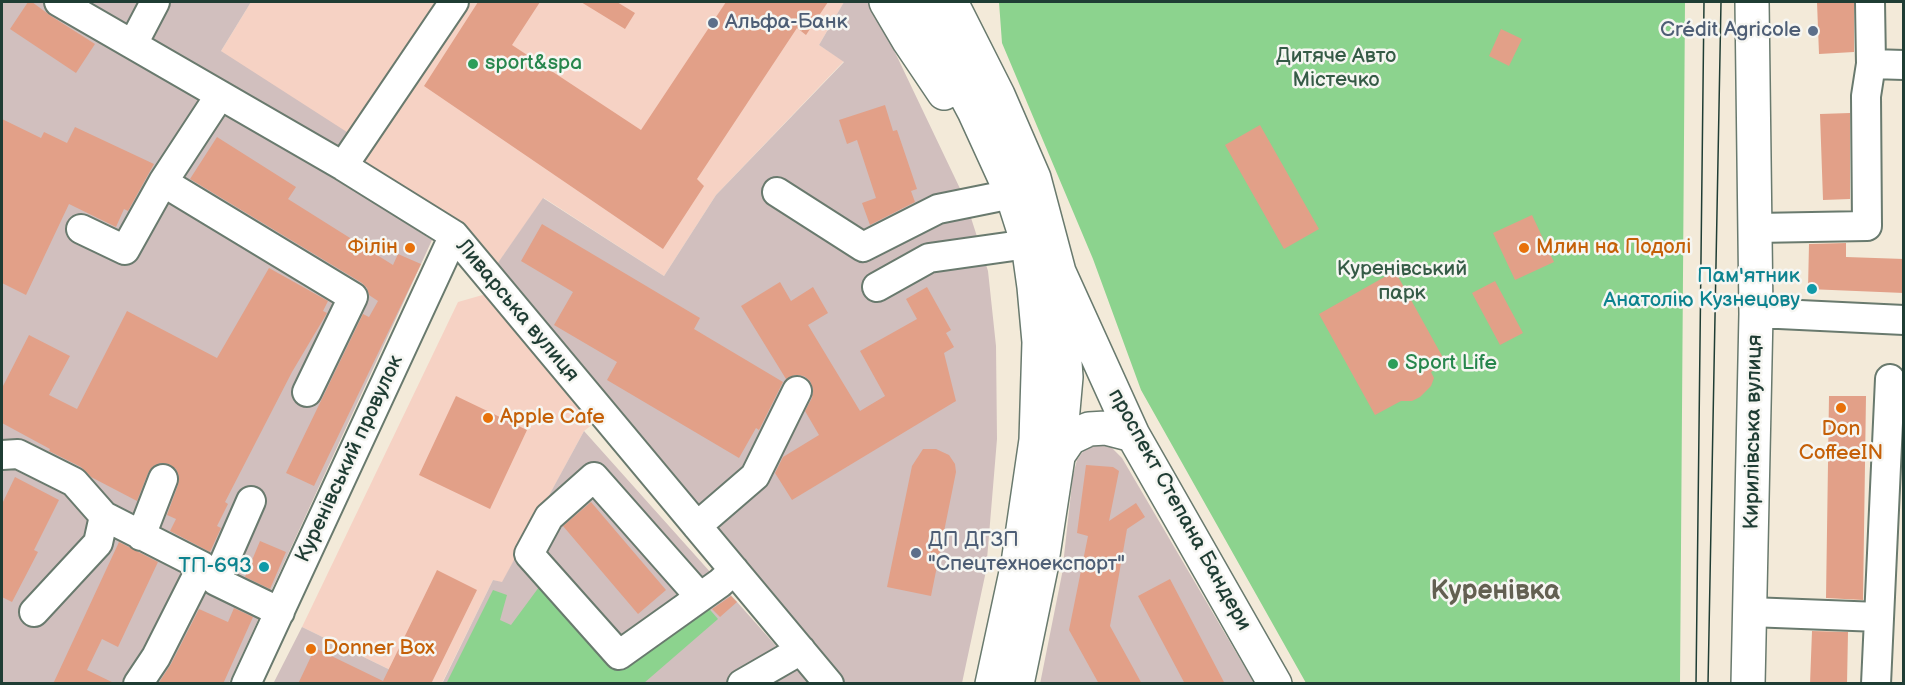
<!DOCTYPE html>
<meta charset="utf-8">
<style>
body{margin:0}
#map{position:relative;width:1905px;height:685px;overflow:hidden;background:#f3ead9;font-family:"Balsamiq Sans",sans-serif}
canvas{display:block}
.frame{position:absolute;inset:0;border:3px solid #1f3d34;pointer-events:none}
</style>
<div id="map">
<canvas width="1905" height="685"></canvas>
<div class="frame"></div>
</div>
<script>
const g = document.querySelector('canvas').getContext('2d');
g.lineJoin = 'round';
function paint(path, color) {
  g.fillStyle = color;
  g.fill(path, 'evenodd');
}
function toPath(rows) {
  const path = new Path2D();
  for (const r of rows) {
    path.moveTo(r[0], r[1]);
    for (let i = 2; i < r.length; i += 2) path.lineTo(r[i], r[i + 1]);
  }
  return path;
}
function strokePath(path, color, width, dash) {
  g.strokeStyle = color;
  g.lineWidth = width;
  g.lineCap = dash ? 'butt' : 'round';
  g.setLineDash(dash || []);
  g.stroke(path);
}
function write(font, color, halo, rows, align = 'center') {
  g.font = font + ' "Balsamiq Sans",sans-serif';
  g.lineWidth = 5;
  g.setLineDash([]);
  g.textBaseline = 'middle';
  g.strokeStyle = halo;
  g.fillStyle = color;
  for (const [text, x, y, turn = 0] of rows) {
    g.save();
    g.translate(x, y);
    g.rotate((+turn || 0) * Math.PI / 180);
    g.textAlign = isNaN(turn) ? turn : align;
    if (halo) g.strokeText(text, 0, 0);
    g.fillText(text, 0, 0);
    g.restore();
  }
}
paint(toPath([
 [251,2,844,2,819,45,844,61,716,195,664,276,544,198,495,267,339,150,221,51],
 [486,294,593,424,584,431,502,583,493,580,442,683,417,683,302,627,458,302]
]), '#f6d2c4');
paint(toPath([
 [2,2,251,2,221,51,350,134,327,172,432,240,229,683,2,683],
 [844,2,871,2,965,199,988,271,996,346,997,439,986,571,962,683,840,683,495,267,543,198,664,276,716,195,844,62,819,45],
 [584,431,737,602,809,683,442,684,493,580,502,582],
 [1099,442,1112,448,1122,458,1254,683,1040,684,1062,574,1073,475,1077,460,1086,447],
 [302,627,417,683,273,684]
]), '#d1bfbe');
paint(toPath([
 [999,2,1685,2,1680,683,1306,683,1141,390,1093,259,1002,43],
 [542,583,623,668,705,604,718,619,644,683,446,684,493,590,507,595,500,620,511,625]
]), '#8cd38e');
paint(toPath([
 [28,2,32,2,51,16,95,44,76,73,10,29],
 [478,2,540,2,512,45,641,130,726,2,828,2,806,35,797,28,697,179,704,186,663,249,424,86],
 [581,2,617,2,635,13,625,29],
 [1817,2,1854,2,1854,52,1819,54],
 [1501,29,1522,39,1509,66,1489,56],
 [885,105,893,131,897,130,917,189,911,191,915,202,870,225,862,203,876,198,857,140,847,144,839,120],
 [1850,113,1850,199,1823,200,1820,114],
 [2,119,41,138,44,132,67,143,75,127,154,164,128,211,124,209,116,227,69,204,26,295,2,283],
 [1260,125,1319,229,1284,249,1225,145],
 [217,137,296,187,288,199,393,265,398,254,421,264,314,486,286,473,363,314,369,317,378,301,369,295,367,288,362,283,190,179],
 [1532,215,1554,262,1515,280,1493,233],
 [542,224,700,318,694,329,783,382,759,430,756,428,739,458,607,380,617,362,554,325,573,292,521,261],
 [1846,243,1846,257,1904,259,1904,293,1808,289,1809,244],
 [269,268,328,301,323,311,327,313,292,372,225,502,228,504,217,526,221,528,210,552,170,531,176,519,167,515,178,485,179,477,176,469,169,464,160,463,152,467,148,473,137,501,91,477,81,467,49,451,50,449,2,423,2,388,29,335,70,356,49,395,77,409,127,311,217,358],
 [1395,271,1446,363,1431,372,1434,378,1431,386,1420,397,1412,401,1401,401,1375,415,1319,314],
 [1495,281,1523,333,1500,345,1472,293],
 [780,282,791,301,813,287,828,313,808,325,860,411,885,396,860,351,917,319,906,299,927,287,951,330,946,333,954,347,944,353,956,401,792,500,775,473,783,457,819,435,805,411,812,398,813,389,810,381,804,376,795,375,786,379,741,306],
 [456,396,527,430,490,509,419,475],
 [1829,396,1866,396,1863,600,1826,598],
 [923,449,936,449,949,455,955,464,956,472,931,596,887,587,912,466],
 [1086,465,1113,467,1119,471,1109,521,1136,503,1145,517,1127,529,1110,626,1142,684,1099,684,1069,630,1088,536,1077,533],
 [15,477,59,500,34,550,38,552,12,602,2,597,2,504],
 [591,502,666,590,638,614,563,526],
 [260,541,286,552,270,589,245,577],
 [119,542,158,562,118,647,102,639,87,670,116,684,53,684],
 [437,570,477,590,431,684,298,684,315,648,383,681],
 [1170,579,1225,684,1185,684,1138,596],
 [731,596,737,602,720,617,712,609],
 [234,608,253,617,223,684,158,684,171,664,199,609,228,622],
 [1812,631,1848,632,1847,684,1810,684]
]), '#e2a088');
const minor = toPath([
 [59,2,343,166,454,235,829,684],
 [133,44,155,2],
 [1871,64,1904,65],
 [343,166,454,2],
 [163,182,353,297,307,392],
 [777,192,863,247,938,209,1012,194],
 [1756,228,1867,226,1866,96,1871,64,1870,2],
 [81,229,125,250,163,182,220,95],
 [877,287,929,258,1028,244],
 [1756,314,1779,314,1904,320],
 [2,455,18,454,74,482,104,516,202,566,216,581,280,612],
 [697,526,755,476,797,391],
 [141,536,163,479],
 [216,581,251,501],
 [700,597,594,477,549,517,529,554,619,655,720,583,734,570],
 [34,612,98,543,104,516],
 [1750,612,1879,617],
 [138,684,156,657,202,566],
 [246,684,454,235],
 [742,684,801,650],
 [1876,684,1890,379]
]);
const major = toPath([
 [886,2,909,41,944,93],
 [916,2,974,111,1012,194,1028,244,1034,287,1039,342,1036,440,1018,563,992,684],
 [951,2,998,95,1034,178,1059,272,1133,435,1275,684],
 [1059,454,1070,438,1089,429,1106,428,1133,435],
 [1017,684,1041,568,1060,444,1066,377,1060,292],
 [1748,684,1756,314,1752,2]
]);
strokePath(minor, '#697a6e', 32);
strokePath(major, '#697a6e', 36);
strokePath(minor, '#fff', 28);
strokePath(major, '#fff', 33);
strokePath(toPath([
 [1696,684,1704,2],
 [1708,684,1721,2]
]), '#1f3d34', 1.5);
for (const [x, y, r, color] of [
 [713,23,6,"#5c6f8a"],
 [1813,31,6,"#5c6f8a"],
 [473,64,6,"#2e9e5b"],
 [410,248,6,"#e8710a"],
 [1524,248,6,"#e8710a"],
 [1812,289,6,"#0f9aa8"],
 [1393,364,6,"#2e9e5b"],
 [1841,408,6,"#e8710a"],
 [488,418,6,"#e8710a"],
 [916,553,6,"#5c6f8a"],
 [264,567,6,"#0f9aa8"],
 [311,649,6,"#e8710a"]
]) {
  const dot = new Path2D();
  dot.arc(x, y, r, 0, 2 * Math.PI);
  g.fillStyle = color;
  g.fill(dot);
  strokePath(dot, '#f6f6f2', 2);
}
write('21px', '#4e5e75', '#f6f6f2', [
 ["Альфа-Банк",725,23],
 ["Crédit Agricole",1801,31,"right"],
 ["ДП ДГЗП",928,541],
 ["\"Спецтехноекспорт\"",928,565]
], 'left');
write('21px', '#355b46', '#f6f6f2', [
 ["Дитяче Авто",1336,57],
 ["Містечко",1336,81],
 ["Куренівський",1402,270],
 ["парк",1402,294]
]);
write('21px', '#27864d', '#f6f6f2', [
 ["sport&spa",485,64],
 ["Sport Life",1405,364]
], 'left');
write('21px', '#c56008', '#f6f6f2', [
 ["Філін",398,248,"right"],
 ["Млин на Подолі",1536,248],
 ["Apple Cafe",500,418],
 ["Don",1841,430,"center"],
 ["CoffeeIN",1841,454,"center"],
 ["Donner Box",323,649]
], 'left');
write('21px', '#0d838f', '#f6f6f2', [
 ["Пам'ятник",1800,277],
 ["Анатолію Кузнецову",1800,301],
 ["ТП-693",252,567]
], 'right');
write('21px', '#1f3d34', '#f6f6f2', [
 ["Ливарська вулиця",517,311,50],
 ["Кирилівська вулиця",1754,432,-89],
 ["Куренівський провулок",350,459,-65],
 ["проспект Степана Бандери",1179,510,61]
]);
write('bold 27px', '#636051', '#f6f6f2', [
 ["Куренівка",1495,592]
]);
</script>
